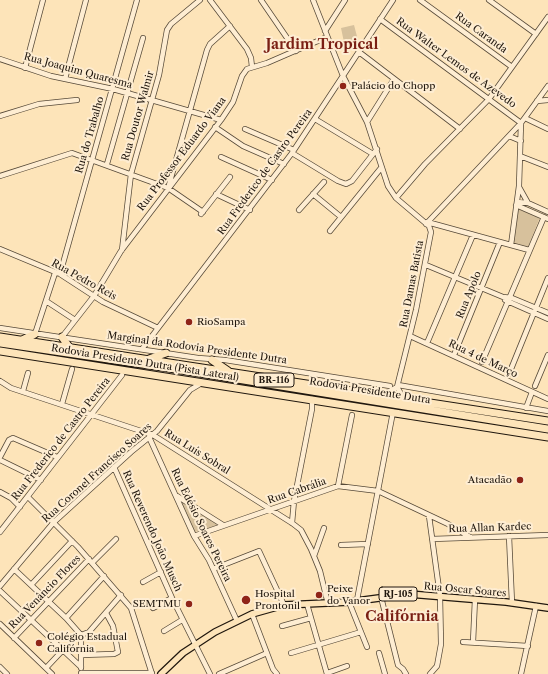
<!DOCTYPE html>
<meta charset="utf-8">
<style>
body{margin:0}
canvas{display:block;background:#fde4b9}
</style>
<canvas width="548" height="674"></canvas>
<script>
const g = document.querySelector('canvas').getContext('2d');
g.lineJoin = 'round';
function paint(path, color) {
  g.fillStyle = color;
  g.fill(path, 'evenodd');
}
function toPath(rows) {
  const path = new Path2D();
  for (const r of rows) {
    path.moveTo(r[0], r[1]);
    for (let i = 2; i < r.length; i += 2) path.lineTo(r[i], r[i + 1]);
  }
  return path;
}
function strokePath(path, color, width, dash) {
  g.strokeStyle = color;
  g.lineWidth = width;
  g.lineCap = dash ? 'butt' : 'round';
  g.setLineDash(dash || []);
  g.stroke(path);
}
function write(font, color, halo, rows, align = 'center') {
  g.font = font + ' "Libre Caslon Text",serif';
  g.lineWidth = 4;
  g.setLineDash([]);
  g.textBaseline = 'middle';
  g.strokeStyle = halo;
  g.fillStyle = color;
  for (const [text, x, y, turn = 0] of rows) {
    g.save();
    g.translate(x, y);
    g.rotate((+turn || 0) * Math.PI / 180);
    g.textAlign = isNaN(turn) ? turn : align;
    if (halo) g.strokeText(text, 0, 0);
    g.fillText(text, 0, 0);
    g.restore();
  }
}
paint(toPath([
 [354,25,359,44,345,47,341,28],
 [518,209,540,217,528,247,513,242],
 [179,500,219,525,195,532]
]), '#d7c19c');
const minor = toPath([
 [210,0,247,49,251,58,252,67],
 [261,0,296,51],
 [313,0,343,76,367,122,388,186,396,198,429,226,431,232,416,310,397,387,404,399],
 [420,0,512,67],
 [489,0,536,34],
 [380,19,521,123],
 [325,31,345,0],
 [359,52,460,129],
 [0,59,51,76,113,89,221,120],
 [25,68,43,0],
 [65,79,86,0],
 [537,101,548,100],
 [0,116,39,104,77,100],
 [525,118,548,129],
 [315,119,373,154],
 [367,122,394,79],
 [215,127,243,146,284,164],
 [245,129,294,150],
 [509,136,521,141],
 [292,153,338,181,346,184,352,181,377,149],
 [520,156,548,167],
 [221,157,272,180],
 [107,164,143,38],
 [0,176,72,153,168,188,203,212],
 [169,185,207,50,210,44,230,26],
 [519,187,528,203],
 [216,194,250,210],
 [313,194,341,217],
 [396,198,425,164,489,99,548,17],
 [517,202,528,203,548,212],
 [516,205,548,219],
 [299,210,324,182],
 [201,214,230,177],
 [427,222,529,250],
 [426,224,521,123,548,86],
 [330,231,381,168],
 [511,245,519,186,521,123],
 [0,249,60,274,103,302,158,328],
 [122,250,131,174,159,75,167,30,171,24,200,0],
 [426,265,503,297,512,298,548,313],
 [60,274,137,0],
 [505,300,548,319],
 [46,301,75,320],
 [0,328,198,358,225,360,390,386],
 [35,334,55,273],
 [410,336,548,399],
 [62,337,94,296,121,251,221,120,233,102,242,76,247,69,267,63,327,37],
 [427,343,473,235],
 [142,349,292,153,393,0],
 [454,355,500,242],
 [482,362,544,217],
 [509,374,548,278],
 [0,381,11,388,153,435,292,523,301,530,311,549,320,571,328,604],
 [398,385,548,411],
 [535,386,548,355],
 [23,391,28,373],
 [383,395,397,387],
 [62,404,72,369],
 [526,408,532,392],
 [149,437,194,536,209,560,237,621],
 [0,457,9,440,13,438,57,457],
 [0,460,41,480],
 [114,467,172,598,210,674],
 [338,486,352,415],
 [0,492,11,498,20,507],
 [177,496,223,525],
 [28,497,78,547,131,608,152,674],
 [429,516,440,596,441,644,437,666,430,674],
 [292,523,294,501,312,409,312,399],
 [0,532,122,375],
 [194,536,338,486,378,491,448,524,470,537],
 [509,536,512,603],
 [432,539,548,535],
 [341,545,368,544],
 [314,556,324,528],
 [92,563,116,539],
 [14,569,66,618,81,635],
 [213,569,259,551,284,605],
 [143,582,161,572],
 [31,585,72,541],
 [0,586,54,522,131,452,157,431,190,390,200,384],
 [0,591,81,667],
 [381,597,398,665,403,669,406,674],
 [357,600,393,412],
 [349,602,367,647],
 [307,604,327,674],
 [153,608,172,598],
 [252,614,273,669,277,674],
 [66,618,104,576],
 [0,624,52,674],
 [282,626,311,618],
 [164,631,182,620],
 [81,635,89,632,121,595],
 [14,638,89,559],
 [463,642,528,646],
 [473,642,475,599],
 [291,653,361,632],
 [379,653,385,674],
 [81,655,114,654,118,652,113,626,106,613],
 [0,667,7,674],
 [46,668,63,650],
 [81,668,81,635],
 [81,673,152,673],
 [327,673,347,666],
 [219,674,267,653],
 [521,674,536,606]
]);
const major = toPath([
 [161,674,183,653,215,632,252,614,284,605,349,602,409,594,506,602,548,608]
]);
const highway = toPath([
 [0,337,548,421],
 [62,337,69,347],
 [22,340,35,334],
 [0,343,169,368,548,429],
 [0,351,548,437],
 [149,359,166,353],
 [212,360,228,371]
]);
strokePath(minor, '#574a39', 6);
strokePath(major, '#20170e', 8);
strokePath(highway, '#20170e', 9);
strokePath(minor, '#feedd2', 4.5);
strokePath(major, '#fde4b9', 5.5);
strokePath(highway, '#fde4b9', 7);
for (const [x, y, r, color] of [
 [343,86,4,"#8f2418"],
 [189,322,4,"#8f2418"],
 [520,480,4,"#8f2418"],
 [319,595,4,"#8f2418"],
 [246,600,5,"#8f2418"],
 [189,604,4,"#8f2418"],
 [39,643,4,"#8f2418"]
]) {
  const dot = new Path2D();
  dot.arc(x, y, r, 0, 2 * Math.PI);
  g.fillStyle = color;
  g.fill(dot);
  strokePath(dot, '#feedd2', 1.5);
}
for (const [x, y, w] of [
 [274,380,40],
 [398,594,38]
]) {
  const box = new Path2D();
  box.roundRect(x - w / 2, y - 7, w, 14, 3);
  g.fillStyle = '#feedd2';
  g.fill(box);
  strokePath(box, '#20170e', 1);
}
write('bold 9px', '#20170e', null, [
 ["BR-116",274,380],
 ["RJ-105",398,594]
]);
write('10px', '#20170e', '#feedd2', [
 ["Rua Caranda",481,33,36],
 ["Rua Walter Lemos de Azevedo",456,63,36],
 ["Rua Joaquim Quaresma",78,71,15],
 ["Rua Doutor Walmir",138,116,-74],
 ["Rua do Trabalho",90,135,-74],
 ["Rua Professor Eduardo Viana",182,154,-53],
 ["Rua Frederico de Castro Pereira",265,172,-54],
 ["Rua Pedro Reis",84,280,29],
 ["Rua Damas Batista",412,284,-79],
 ["Rua Apolo",469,295,-68],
 ["Marginal da Rodovia Presidente Dutra",197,348,8],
 ["Rua 4 de Março",483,359,25],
 ["Rodovia Presidente Dutra (Pista Lateral)",145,363,9],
 ["Rodovia Presidente Dutra",370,391,9],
 ["Rua Frederico de Castro Pereira",61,439,-52],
 ["Rua Luís Sobral",197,452,32],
 ["Rua Coronel Francisco Soares",97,473,-42],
 ["Rua Cabrália",297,491,-19],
 ["Rua Edésio Soares Pereira",201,525,64],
 ["Rua Allan Kardec",490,528,-2],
 ["Rua Reverendo João Musch",152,531,66],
 ["Rua Oscar Soares",465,590,5],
 ["Rua Venâncio Flores",45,592,-46]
]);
write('10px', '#20170e', '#feedd2', [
 ["Palácio do Chopp",351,86],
 ["RioSampa",197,322],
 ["Atacadão",512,480,"right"],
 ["Peixe",327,589],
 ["do Vanor",327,601],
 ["Hospital",255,594],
 ["Prontonil",255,606],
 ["SEMTMU",181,604,"right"],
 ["Colégio Estadual",47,637],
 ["Califórnia",47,649]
], 'left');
write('bold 14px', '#7a1f14', '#feedd2', [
 ["Jardim Tropical",322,45],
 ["Califórnia",402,617]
]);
</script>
